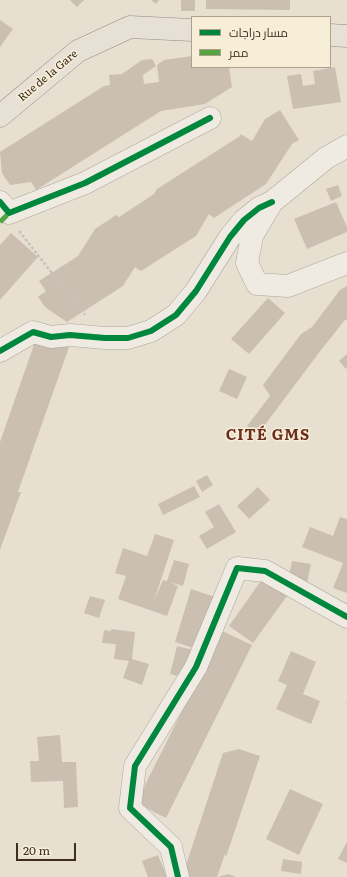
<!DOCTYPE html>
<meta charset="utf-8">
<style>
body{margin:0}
#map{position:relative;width:347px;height:877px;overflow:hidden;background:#e7e0d1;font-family:Literata,Cairo,serif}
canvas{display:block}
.legend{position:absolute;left:191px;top:16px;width:140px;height:52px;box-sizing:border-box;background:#f7eed8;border:1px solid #ada18e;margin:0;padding:5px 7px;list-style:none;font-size:12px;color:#3d2e20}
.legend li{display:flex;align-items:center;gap:8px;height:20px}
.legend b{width:20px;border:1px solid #ada18e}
.scale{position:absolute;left:16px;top:843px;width:60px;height:18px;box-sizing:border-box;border:2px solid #3d2e20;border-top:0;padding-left:5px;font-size:12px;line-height:14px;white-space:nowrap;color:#3d2e20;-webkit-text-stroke:3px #f7eed8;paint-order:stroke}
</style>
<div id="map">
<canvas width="347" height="877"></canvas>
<ul class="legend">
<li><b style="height:5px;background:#00873e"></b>مسار دراجات</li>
<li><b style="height:5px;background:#54a441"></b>ممر</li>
</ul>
<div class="scale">20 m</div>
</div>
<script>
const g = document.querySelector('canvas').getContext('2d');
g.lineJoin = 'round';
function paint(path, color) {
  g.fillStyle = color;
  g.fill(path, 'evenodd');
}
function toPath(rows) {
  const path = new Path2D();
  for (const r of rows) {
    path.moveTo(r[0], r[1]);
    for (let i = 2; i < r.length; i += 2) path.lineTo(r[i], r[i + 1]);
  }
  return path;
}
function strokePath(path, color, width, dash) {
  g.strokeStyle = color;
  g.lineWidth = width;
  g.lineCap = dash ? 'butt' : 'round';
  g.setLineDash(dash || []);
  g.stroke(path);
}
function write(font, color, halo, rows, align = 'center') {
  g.font = font + ' Literata,serif';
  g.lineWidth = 3;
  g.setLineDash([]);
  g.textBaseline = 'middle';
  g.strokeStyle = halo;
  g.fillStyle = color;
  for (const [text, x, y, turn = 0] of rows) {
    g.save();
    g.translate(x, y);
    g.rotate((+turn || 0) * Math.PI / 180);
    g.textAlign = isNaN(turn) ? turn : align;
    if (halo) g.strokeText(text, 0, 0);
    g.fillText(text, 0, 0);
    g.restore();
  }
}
paint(toPath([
 [70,0,84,0,77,7],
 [151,0,159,0,156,4],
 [181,0,195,0,195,11,181,11],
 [206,0,290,0,290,10,206,9],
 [0,20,13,29,0,47],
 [192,56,192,67,229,67,232,87,205,104,161,111,36,190,31,182,10,185,2,173,0,152,104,86,110,85,109,75,122,74,142,60,152,59,156,66,143,75,144,84,159,82,157,65,164,60],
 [335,67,341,102,293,109,287,76,301,74,303,86,315,84,313,71],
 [280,110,299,140,292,144,266,184,214,218,209,214,196,236,141,271,135,267,123,286,67,322,45,307,38,297,46,291,39,281,78,256,95,229,116,215,119,217,154,194,157,189,240,136,241,134,252,141,265,119],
 [338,185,342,196,331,201,326,189],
 [336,202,347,227,347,232,307,249,294,219],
 [11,233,38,257,0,300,0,245],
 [347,286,347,319,344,321,318,354,258,434,247,426,270,396,263,385,301,334,312,327,340,290],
 [268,298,285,313,249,354,231,339],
 [37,336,69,347,18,492,21,492,0,550,0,442],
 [347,354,347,368,346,369,339,361],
 [229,369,247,377,237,399,219,391],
 [207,475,213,485,202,492,196,481],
 [194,486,200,497,163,515,158,504],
 [258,487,270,500,249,519,237,506],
 [219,504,236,532,207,549,199,536,214,527,205,512],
 [340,517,347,519,347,593,333,588,343,563,302,547,310,527,333,536],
 [155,534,174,540,154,601,163,580,167,581,174,560,189,564,183,586,170,582,178,586,167,616,118,599,126,576,115,573,123,548,147,556],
 [292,561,311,564,307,583,288,580],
 [263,578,287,596,253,643,229,626],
 [191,589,215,597,199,650,175,642],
 [90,596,105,600,99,618,84,613],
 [111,629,135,632,132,659,149,664,142,685,123,678,129,661,114,659,116,644,102,643,104,630,111,631],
 [222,631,252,645,166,818,136,803],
 [177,646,193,650,186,678,170,674],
 [291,651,316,662,303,694,320,701,311,724,276,709,287,685,278,681],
 [60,735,62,762,76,762,78,807,64,808,63,781,31,782,30,761,39,761,37,737],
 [239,749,260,756,226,857,225,854,217,877,182,877,223,753],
 [290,789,323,804,299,855,266,839],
 [347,842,347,863,338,859],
 [158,855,167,877,148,877,142,861],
 [283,859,302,862,301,874,281,871],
 [228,874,236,877,218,877]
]), '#cbbfb2');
const minor = toPath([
 [347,146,326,158,272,202,252,236,247,263,257,284,288,286,347,263],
 [0,202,9,213,85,183,210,118],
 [0,351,33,332,51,337,70,335,105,338,128,338,151,331,176,315,196,291,230,237,244,220,259,208,272,202],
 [178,877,171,847,130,808,135,766,196,667,237,568,265,571,347,617]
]);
const major = toPath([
 [330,35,347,36],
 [0,116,78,51,130,27,192,30]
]);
strokePath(minor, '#ada599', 23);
strokePath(major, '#928b80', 23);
strokePath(toPath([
 [19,231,85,315],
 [347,702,347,703]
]), '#c8c2b9', 2.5, [3, 2]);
strokePath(minor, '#efebe3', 22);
strokePath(major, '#e6e1d4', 22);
strokePath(toPath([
 [0,222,9,213]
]), '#54a441', 5, [10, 5]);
strokePath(toPath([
 [0,202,9,213,85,183,210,118],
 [0,351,33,332,51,337,70,335,105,338,128,338,151,331,176,315,196,291,230,237,244,220,259,208,272,202],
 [178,877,171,847,130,808,135,766,196,667,237,568,265,571,347,617]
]), '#00873e', 6);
write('11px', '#3d2e20', '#f7eed8', [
 ["Rue de la Gare",48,76,-40]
]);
g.letterSpacing = '1px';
write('bold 15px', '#6b2e1e', '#f7eed8', [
 ["CITÉ GMS",268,436]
]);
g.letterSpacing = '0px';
</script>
